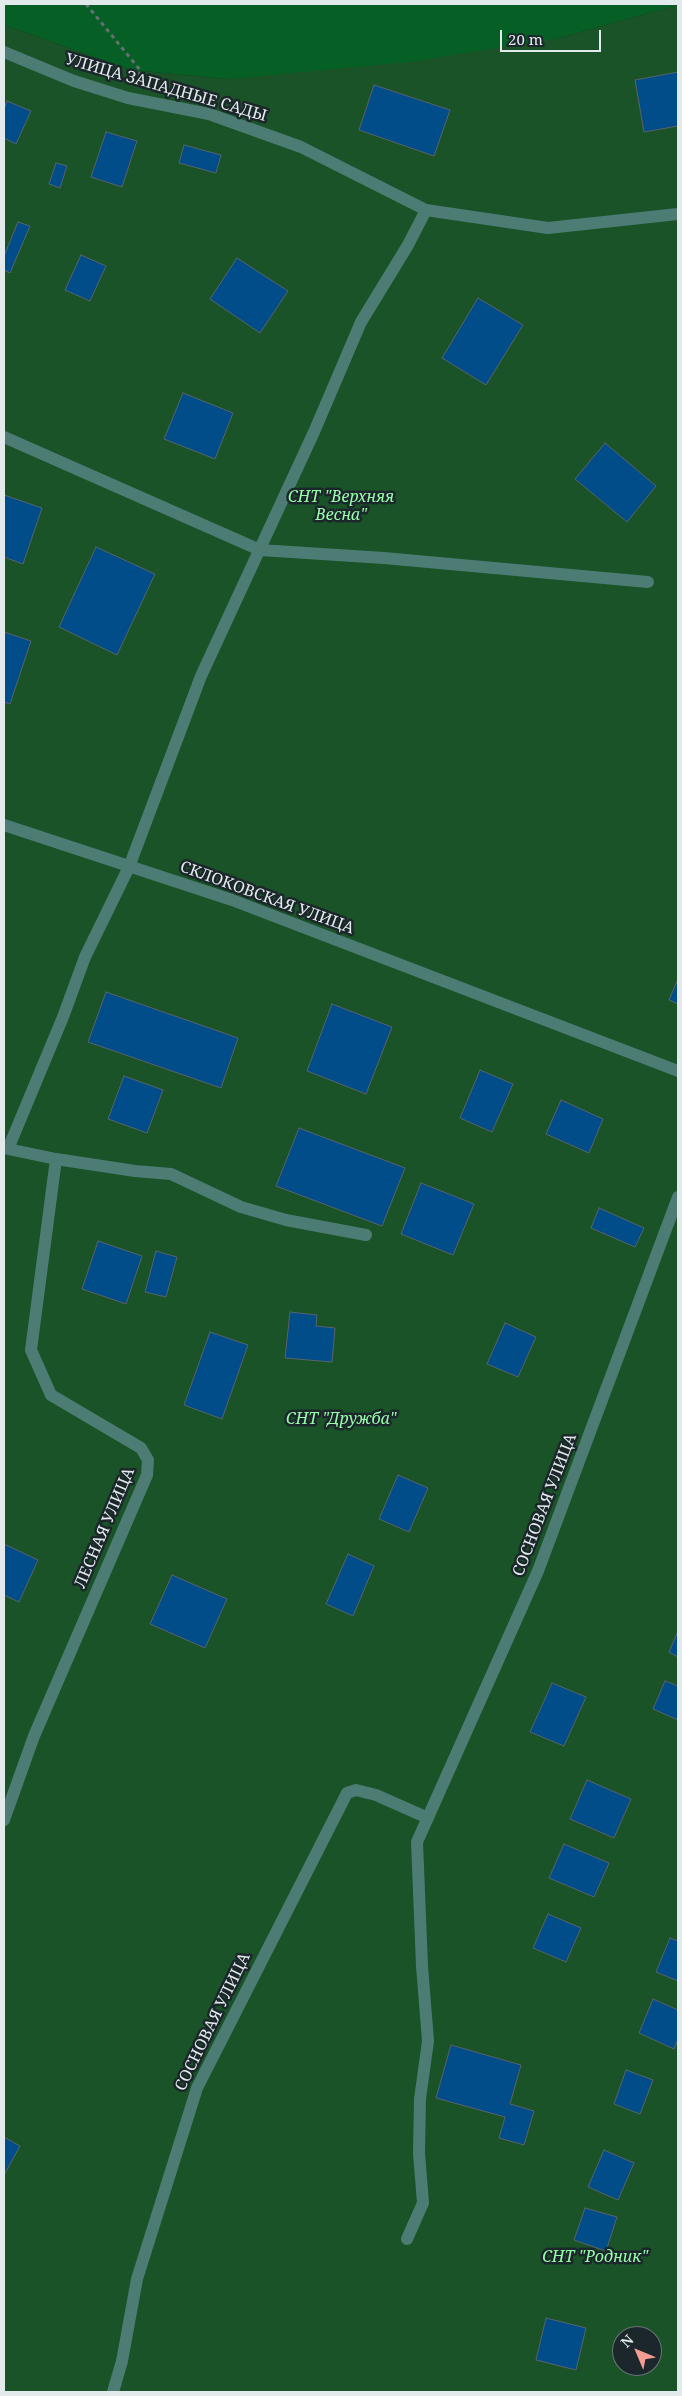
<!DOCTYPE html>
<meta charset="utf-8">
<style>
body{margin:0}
#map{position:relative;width:682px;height:2396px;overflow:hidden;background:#1c272b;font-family:"Noto Serif",serif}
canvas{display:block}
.frame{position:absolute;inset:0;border:5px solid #e2eaec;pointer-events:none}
.north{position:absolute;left:612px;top:2326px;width:50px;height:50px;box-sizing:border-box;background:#1c272b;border:1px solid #6b7578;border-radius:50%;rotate:315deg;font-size:14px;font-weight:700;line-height:20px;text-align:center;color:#e2eaec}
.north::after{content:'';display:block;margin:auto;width:18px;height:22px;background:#f59c92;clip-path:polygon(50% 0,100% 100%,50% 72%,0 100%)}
.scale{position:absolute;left:500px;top:30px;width:101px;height:22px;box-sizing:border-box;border:2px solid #e2eaec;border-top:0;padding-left:6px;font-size:15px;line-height:18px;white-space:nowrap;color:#e2eaec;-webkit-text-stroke:4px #1c272b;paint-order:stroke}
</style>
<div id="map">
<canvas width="682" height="2396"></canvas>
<div class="frame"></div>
<div class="north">N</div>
<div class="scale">20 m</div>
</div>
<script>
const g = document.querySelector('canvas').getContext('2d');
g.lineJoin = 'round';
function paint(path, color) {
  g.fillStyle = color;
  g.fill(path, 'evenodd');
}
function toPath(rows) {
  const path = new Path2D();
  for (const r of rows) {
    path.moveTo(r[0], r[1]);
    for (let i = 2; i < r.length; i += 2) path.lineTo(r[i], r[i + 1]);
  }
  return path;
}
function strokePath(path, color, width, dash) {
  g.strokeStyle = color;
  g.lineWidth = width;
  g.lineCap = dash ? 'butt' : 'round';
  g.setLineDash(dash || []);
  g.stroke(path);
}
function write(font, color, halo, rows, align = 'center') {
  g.font = font + ' "Noto Serif",serif';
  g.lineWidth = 5;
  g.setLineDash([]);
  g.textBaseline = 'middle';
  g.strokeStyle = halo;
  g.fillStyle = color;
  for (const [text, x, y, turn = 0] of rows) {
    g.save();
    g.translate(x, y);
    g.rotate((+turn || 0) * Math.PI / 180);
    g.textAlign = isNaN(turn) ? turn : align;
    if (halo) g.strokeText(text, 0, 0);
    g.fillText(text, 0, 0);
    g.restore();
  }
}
paint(toPath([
 [678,5,678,2392,4,2392,4,25,131,70,228,79,559,38],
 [622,2336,652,2336,652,2366,622,2366]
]), '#195327');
paint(toPath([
 [4,4,678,4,678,5,559,38,410,62,228,79,131,70,4,25]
]), '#066026');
const building = toPath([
 [678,72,678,126,644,132,635,80,678,72],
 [374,85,450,110,434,156,359,130,374,85],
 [7,101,31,111,16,144,4,138,4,109,7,101],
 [106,132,137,141,122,187,91,177,106,132],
 [184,145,221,155,216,173,179,163,184,145],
 [56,163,67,166,60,188,49,184,56,163],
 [18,222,30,226,10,273,4,270,4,256,18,222],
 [81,255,106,266,90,301,65,290,81,255],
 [237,258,288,291,260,333,210,299,237,258],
 [478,298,523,325,486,385,442,358,478,298],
 [183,393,233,413,215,459,164,439,183,393],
 [605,443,656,486,627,522,575,479,605,443],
 [4,495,42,508,23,564,4,557,4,495],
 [96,547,155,574,117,655,59,627,96,547],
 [4,632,31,641,10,704,4,702,4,632],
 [678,979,678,1004,669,1000,678,979],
 [106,992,238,1038,221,1088,88,1042,106,992],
 [332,1004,392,1027,366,1094,307,1071,332,1004],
 [480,1070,513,1084,492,1132,460,1118,480,1070],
 [124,1076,163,1090,147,1133,108,1119,124,1076],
 [561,1100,603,1119,589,1153,546,1134,561,1100],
 [299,1128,405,1168,382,1226,276,1186,299,1128],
 [421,1183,474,1204,453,1255,401,1234,421,1183],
 [599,1208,644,1228,635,1247,591,1228,599,1208],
 [98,1241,142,1256,126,1304,82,1289,98,1241],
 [156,1251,177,1257,166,1297,145,1292,156,1251],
 [290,1312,317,1315,316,1326,335,1328,332,1362,285,1358,290,1312],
 [505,1323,536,1337,518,1377,487,1364,505,1323],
 [210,1332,248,1345,222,1419,184,1405,210,1332],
 [398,1475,428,1488,409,1532,379,1519,398,1475],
 [4,1544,38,1560,19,1602,4,1595,4,1544],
 [348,1554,374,1566,353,1616,326,1604,348,1554],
 [172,1575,227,1599,205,1648,150,1624,172,1575],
 [678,1631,678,1657,669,1652,678,1631],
 [665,1681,678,1686,678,1720,653,1709,665,1681],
 [552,1683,586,1697,564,1746,530,1732,552,1683],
 [587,1780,631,1799,614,1838,570,1819,587,1780],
 [564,1844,609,1863,594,1897,549,1878,564,1844],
 [548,1914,581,1928,566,1962,533,1948,548,1914],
 [670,1938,678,1941,678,1981,656,1972,670,1938],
 [653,1999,678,2010,678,2039,674,2049,639,2033,653,1999],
 [451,2045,521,2065,510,2104,534,2111,524,2145,499,2138,505,2117,436,2098,451,2045],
 [626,2070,653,2080,640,2114,614,2104,626,2070],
 [4,2137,20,2146,4,2175,4,2137],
 [604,2150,634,2163,618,2200,588,2187,604,2150],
 [585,2208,617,2217,606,2251,574,2240,585,2208],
 [546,2318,586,2328,576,2370,536,2360,546,2318]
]);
paint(building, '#014d8a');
strokePath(building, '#5a626b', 1);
strokePath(toPath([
 [86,4,141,71,138,77]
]), '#667073', 3, [4, 4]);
strokePath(toPath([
 [4,52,74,81,128,98,209,114,301,147,426,210,548,228,678,214],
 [4,437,260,550,384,558,648,582],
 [4,825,232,900,678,1071],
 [8,1149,63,1017,85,957,129,867,201,676,314,432,361,322,408,245,426,210],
 [56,1159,135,1171,171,1174,241,1207,286,1220,366,1235],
 [4,1820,34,1736,147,1475,148,1460,141,1448,51,1395,31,1350,56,1159,8,1149],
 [407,2239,423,2203,419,2153,420,2099,428,2041,422,1966,417,1842,538,1571,678,1197],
 [113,2392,122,2361,137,2279,197,2088,347,1793,356,1790,376,1795,428,1818]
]), '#4d7c74', 12);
write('16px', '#e2eaec', '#1c272b', [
 ["УЛИЦА ЗАПАДНЫЕ САДЫ",166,88,16],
 ["СКЛОКОВСКАЯ УЛИЦА",267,898,20],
 ["СОСНОВАЯ УЛИЦА",545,1505,-69],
 ["ЛЕСНАЯ УЛИЦА",105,1528,-67],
 ["СОСНОВАЯ УЛИЦА",213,2022,-64]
]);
write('italic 16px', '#97fca8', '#1c272b', [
 ["СНТ \"Верхняя",341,497],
 ["Весна\"",341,515],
 ["СНТ \"Дружба\"",341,1419],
 ["СНТ \"Родник\"",595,2257]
]);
</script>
